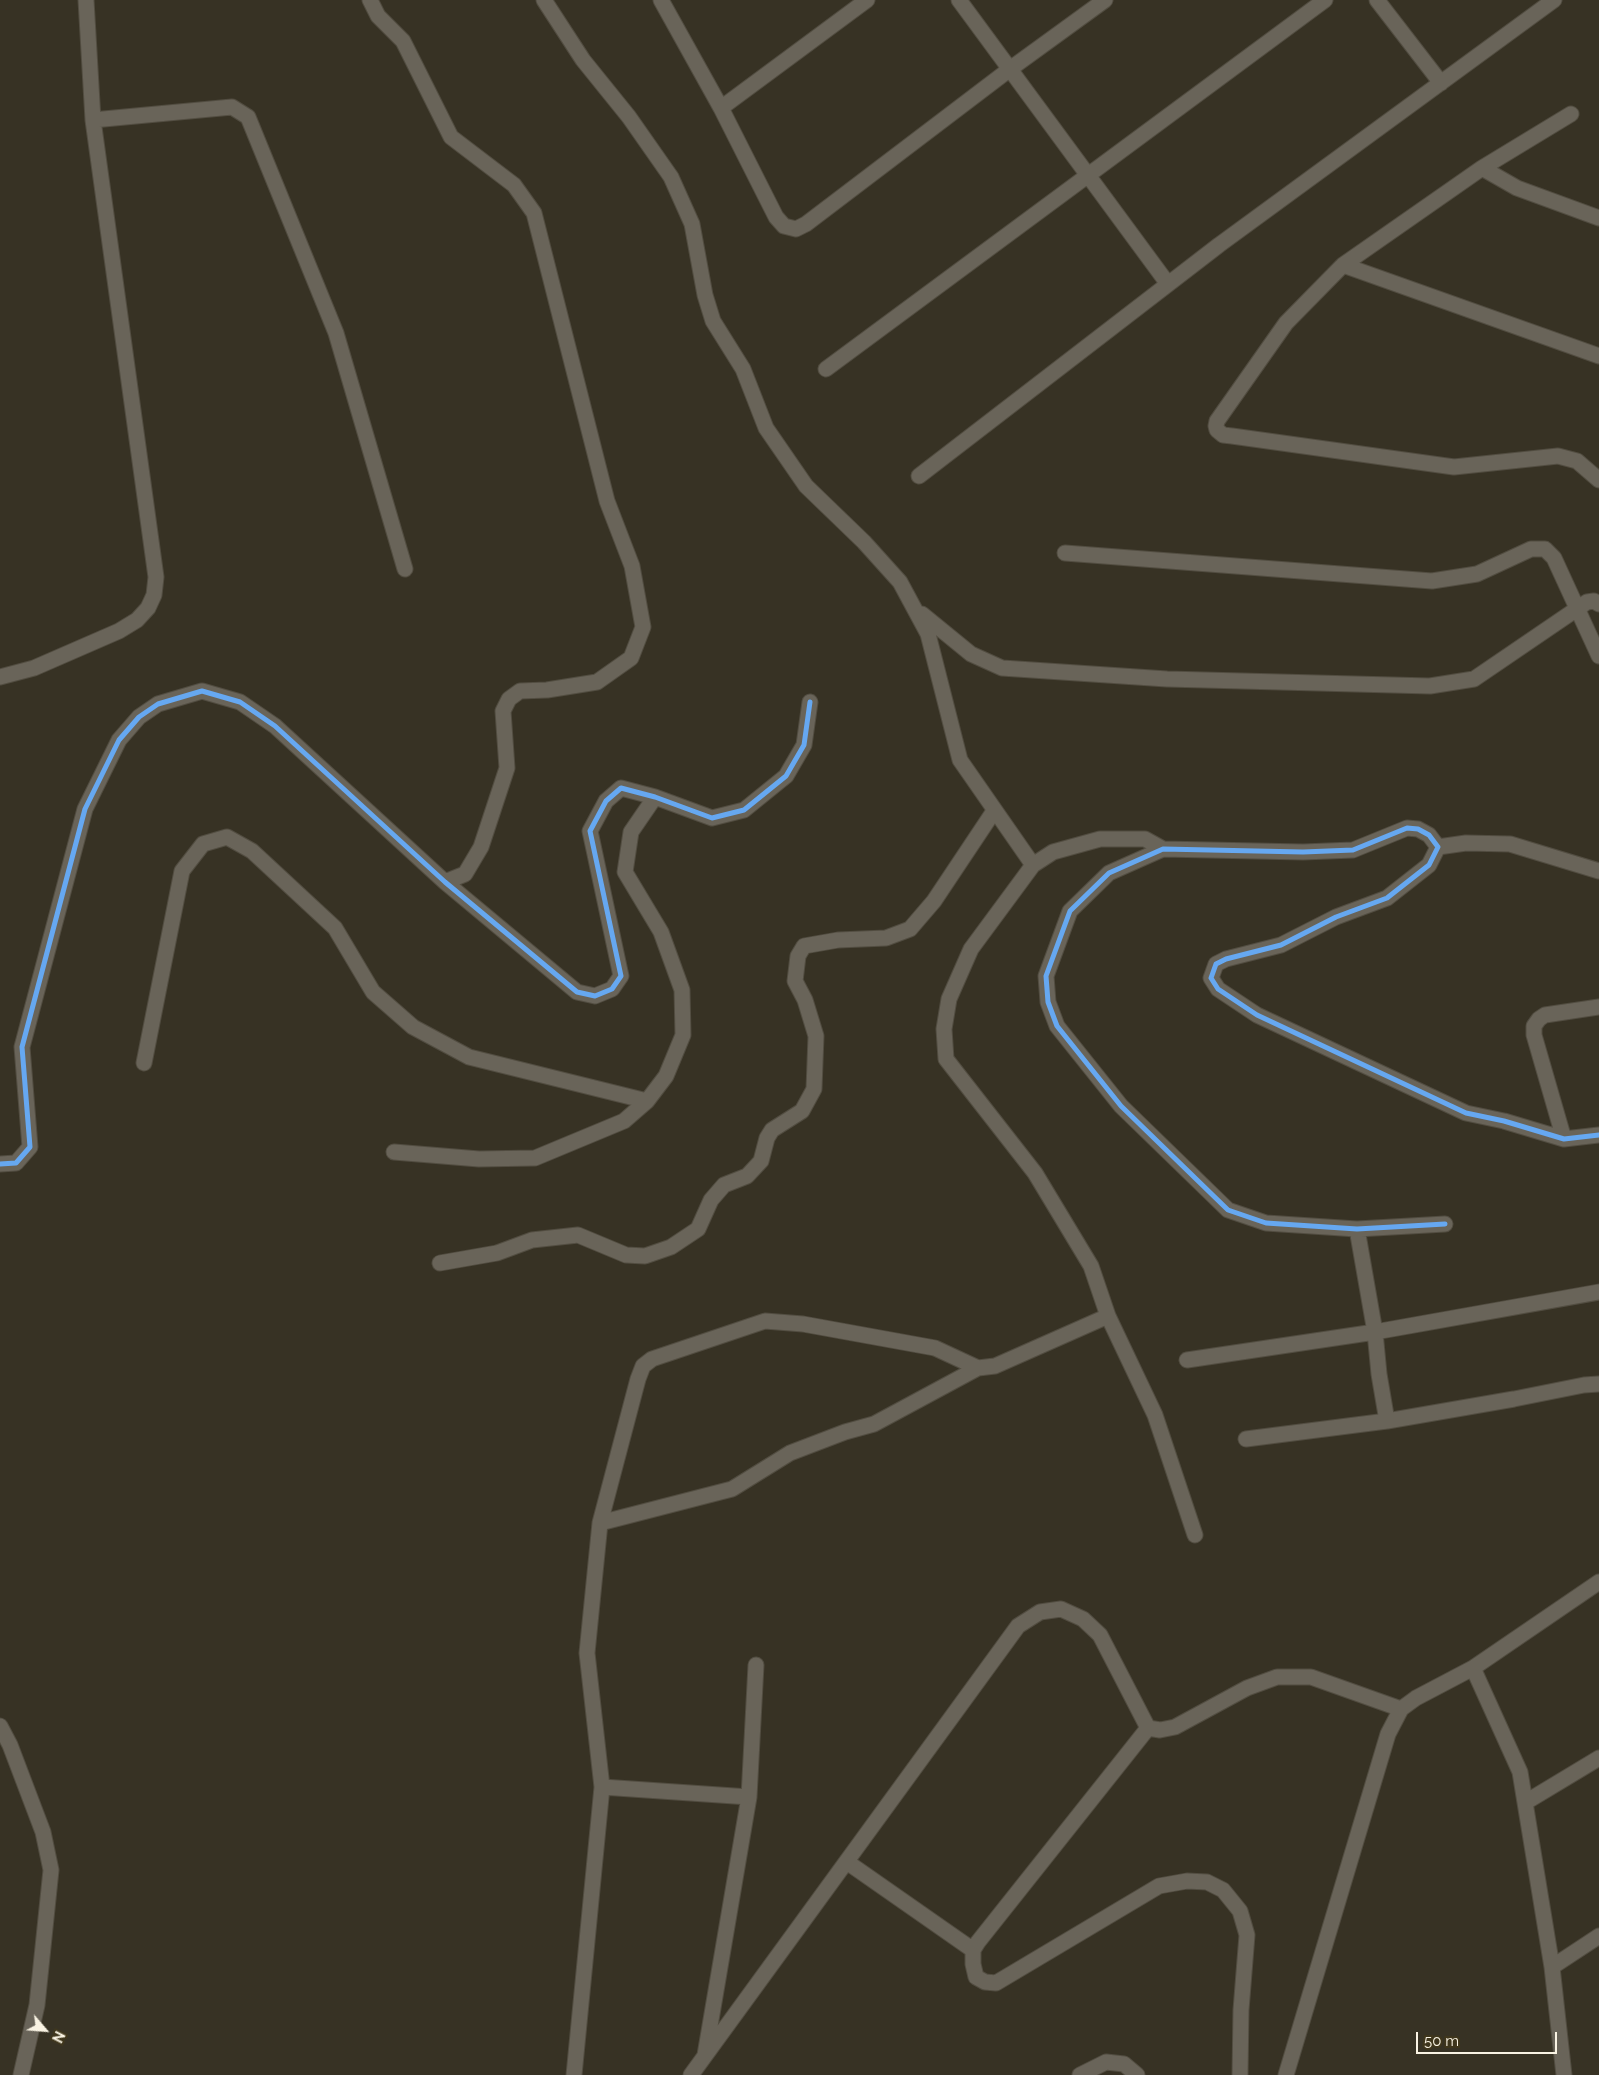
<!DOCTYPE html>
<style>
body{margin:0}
#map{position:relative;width:1599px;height:2075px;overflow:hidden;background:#373224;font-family:Raleway,sans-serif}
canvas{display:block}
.north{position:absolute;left:20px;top:2005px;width:50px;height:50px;-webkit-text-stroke:4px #3f361c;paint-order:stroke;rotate:117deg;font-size:14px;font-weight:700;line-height:20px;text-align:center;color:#f9f3e3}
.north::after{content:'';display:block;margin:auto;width:18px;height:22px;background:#f9f3e3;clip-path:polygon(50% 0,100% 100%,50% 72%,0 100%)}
.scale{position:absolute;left:1416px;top:2032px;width:141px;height:22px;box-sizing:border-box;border:2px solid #f9f3e3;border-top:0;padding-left:6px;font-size:15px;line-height:18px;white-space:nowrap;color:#f9f3e3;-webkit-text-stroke:4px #3f361c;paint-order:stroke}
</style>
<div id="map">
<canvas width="1599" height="2075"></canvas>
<div class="north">N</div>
<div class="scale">50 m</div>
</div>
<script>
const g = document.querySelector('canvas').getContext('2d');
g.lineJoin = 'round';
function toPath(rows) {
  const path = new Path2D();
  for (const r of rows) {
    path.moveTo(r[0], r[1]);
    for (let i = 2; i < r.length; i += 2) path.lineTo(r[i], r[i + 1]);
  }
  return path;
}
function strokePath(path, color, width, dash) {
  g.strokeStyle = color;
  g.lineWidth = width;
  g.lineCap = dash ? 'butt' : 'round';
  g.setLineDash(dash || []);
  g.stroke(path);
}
const street = toPath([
 [370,0,378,16,403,41,451,137,514,185,534,213,607,501,632,566,643,627,631,658,597,682,547,690,520,691,509,699,503,711,507,768,481,847,465,874,445,882],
 [544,0,583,60,629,117,671,177,692,224,705,295,713,321,743,369,766,428,806,486,864,542,900,582,928,634,960,760,1033,865],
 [661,0,721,108,776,217,784,226,796,229,806,224,1010,69,1105,0],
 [959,0,1168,284],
 [1377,0,1441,83],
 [721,108,867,0],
 [1571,114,1482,168,1343,265,1286,323,1217,421,1216,426,1217,430,1223,435,1232,436,1454,467,1558,456,1577,461,1599,480],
 [93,120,232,107,248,117,336,333,405,569],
 [1482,168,1517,188,1599,218],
 [1343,265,1599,356],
 [826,369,1325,0],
 [919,476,1219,245,1554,0],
 [1065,553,1432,581,1477,574,1531,549,1545,549,1554,558,1599,656],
 [922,614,971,654,1002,668,1167,679,1430,686,1474,679,1587,602,1594,601,1599,604],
 [0,677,34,668,119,631,137,620,148,608,154,595,156,577,93,120,86,0],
 [1438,847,1466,843,1510,844,1599,871],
 [1163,849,1145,839,1100,839,1053,852,1033,865,971,949,949,999,944,1029,946,1059,1035,1173,1091,1266,1108,1316,1155,1415,1195,1535],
 [144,1063,182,871,203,844,227,837,252,851,335,928,373,992,413,1027,469,1057,647,1101],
 [1564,1139,1534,1035,1534,1026,1539,1019,1545,1015,1599,1007],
 [394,1152,479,1159,535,1158,624,1121,647,1101,666,1076,683,1035,682,990,661,932,625,872,631,832,655,797],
 [0,1164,16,1163,30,1147,22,1047,85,809,119,740,139,717,158,704,202,691,240,702,275,726,445,882,577,992,595,996,612,989,621,976,590,831,606,801,621,788,655,797,712,818,744,810,786,776,804,745,810,702],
 [1445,1224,1357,1229,1266,1223,1228,1210,1121,1106,1057,1026,1048,1002,1046,976,1070,911,1109,873,1163,849,1303,852,1353,850,1407,828,1418,829,1429,835,1438,847,1429,865,1387,898,1336,917,1281,945,1226,959,1216,964,1211,978,1218,989,1257,1015,1466,1113,1504,1121,1564,1139,1599,1135],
 [1357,1229,1375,1332,1379,1374,1387,1421],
 [440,1263,497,1253,532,1240,578,1235,626,1255,645,1256,671,1247,698,1229,711,1200,724,1185,747,1176,761,1161,767,1138,772,1130,802,1111,814,1089,816,1036,805,1000,795,981,798,956,804,946,838,940,886,938,910,929,934,901,994,811],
 [1187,1360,1375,1332,1599,1292],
 [1246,1439,1387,1421,1514,1399,1584,1385,1599,1384],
 [600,1523,732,1489,790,1453,845,1432,874,1424,978,1368],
 [1473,1668,1520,1772,1552,1967,1564,2075],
 [0,1726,10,1745,43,1832,51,1870,37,2005,21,2075],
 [1148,1728,978,1942,973,1950,973,1964,976,1977,985,1982,996,1983,1159,1886,1187,1881,1207,1882,1223,1890,1240,1911,1247,1935,1241,2010,1240,2075],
 [602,1787,749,1797],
 [1526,1802,1599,1758],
 [847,1862,973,1950],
 [1552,1967,1599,1936],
 [705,2055,749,1797,756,1665],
 [574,2075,602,1787,587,1653,600,1523,638,1379,643,1366,652,1359,765,1321,803,1324,935,1348,978,1368,995,1366,1108,1316],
 [691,2075,1018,1626,1040,1612,1061,1609,1083,1619,1100,1635,1148,1728,1160,1730,1175,1727,1247,1688,1277,1677,1311,1677,1401,1709],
 [1080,2075,1106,2062,1124,2064,1137,2075],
 [1286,2075,1388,1734,1401,1709,1416,1698,1473,1668,1599,1582]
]);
strokePath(street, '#524d41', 17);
strokePath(street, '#696459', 15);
strokePath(toPath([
 [0,1164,16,1163,30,1147,22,1047,85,809,119,740,139,717,158,704,202,691,240,702,275,726,445,882,577,992,595,996,612,989,621,976,590,831,606,801,621,788,655,797,712,818,744,810,786,776,804,745,810,702],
 [1445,1224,1357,1229,1266,1223,1228,1210,1121,1106,1057,1026,1048,1002,1046,976,1070,911,1109,873,1163,849,1303,852,1353,850,1407,828,1418,829,1429,835,1438,847,1429,865,1387,898,1336,917,1281,945,1226,959,1216,964,1211,978,1218,989,1257,1015,1466,1113,1504,1121,1564,1139,1599,1135]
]), '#66a8f1', 5);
</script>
